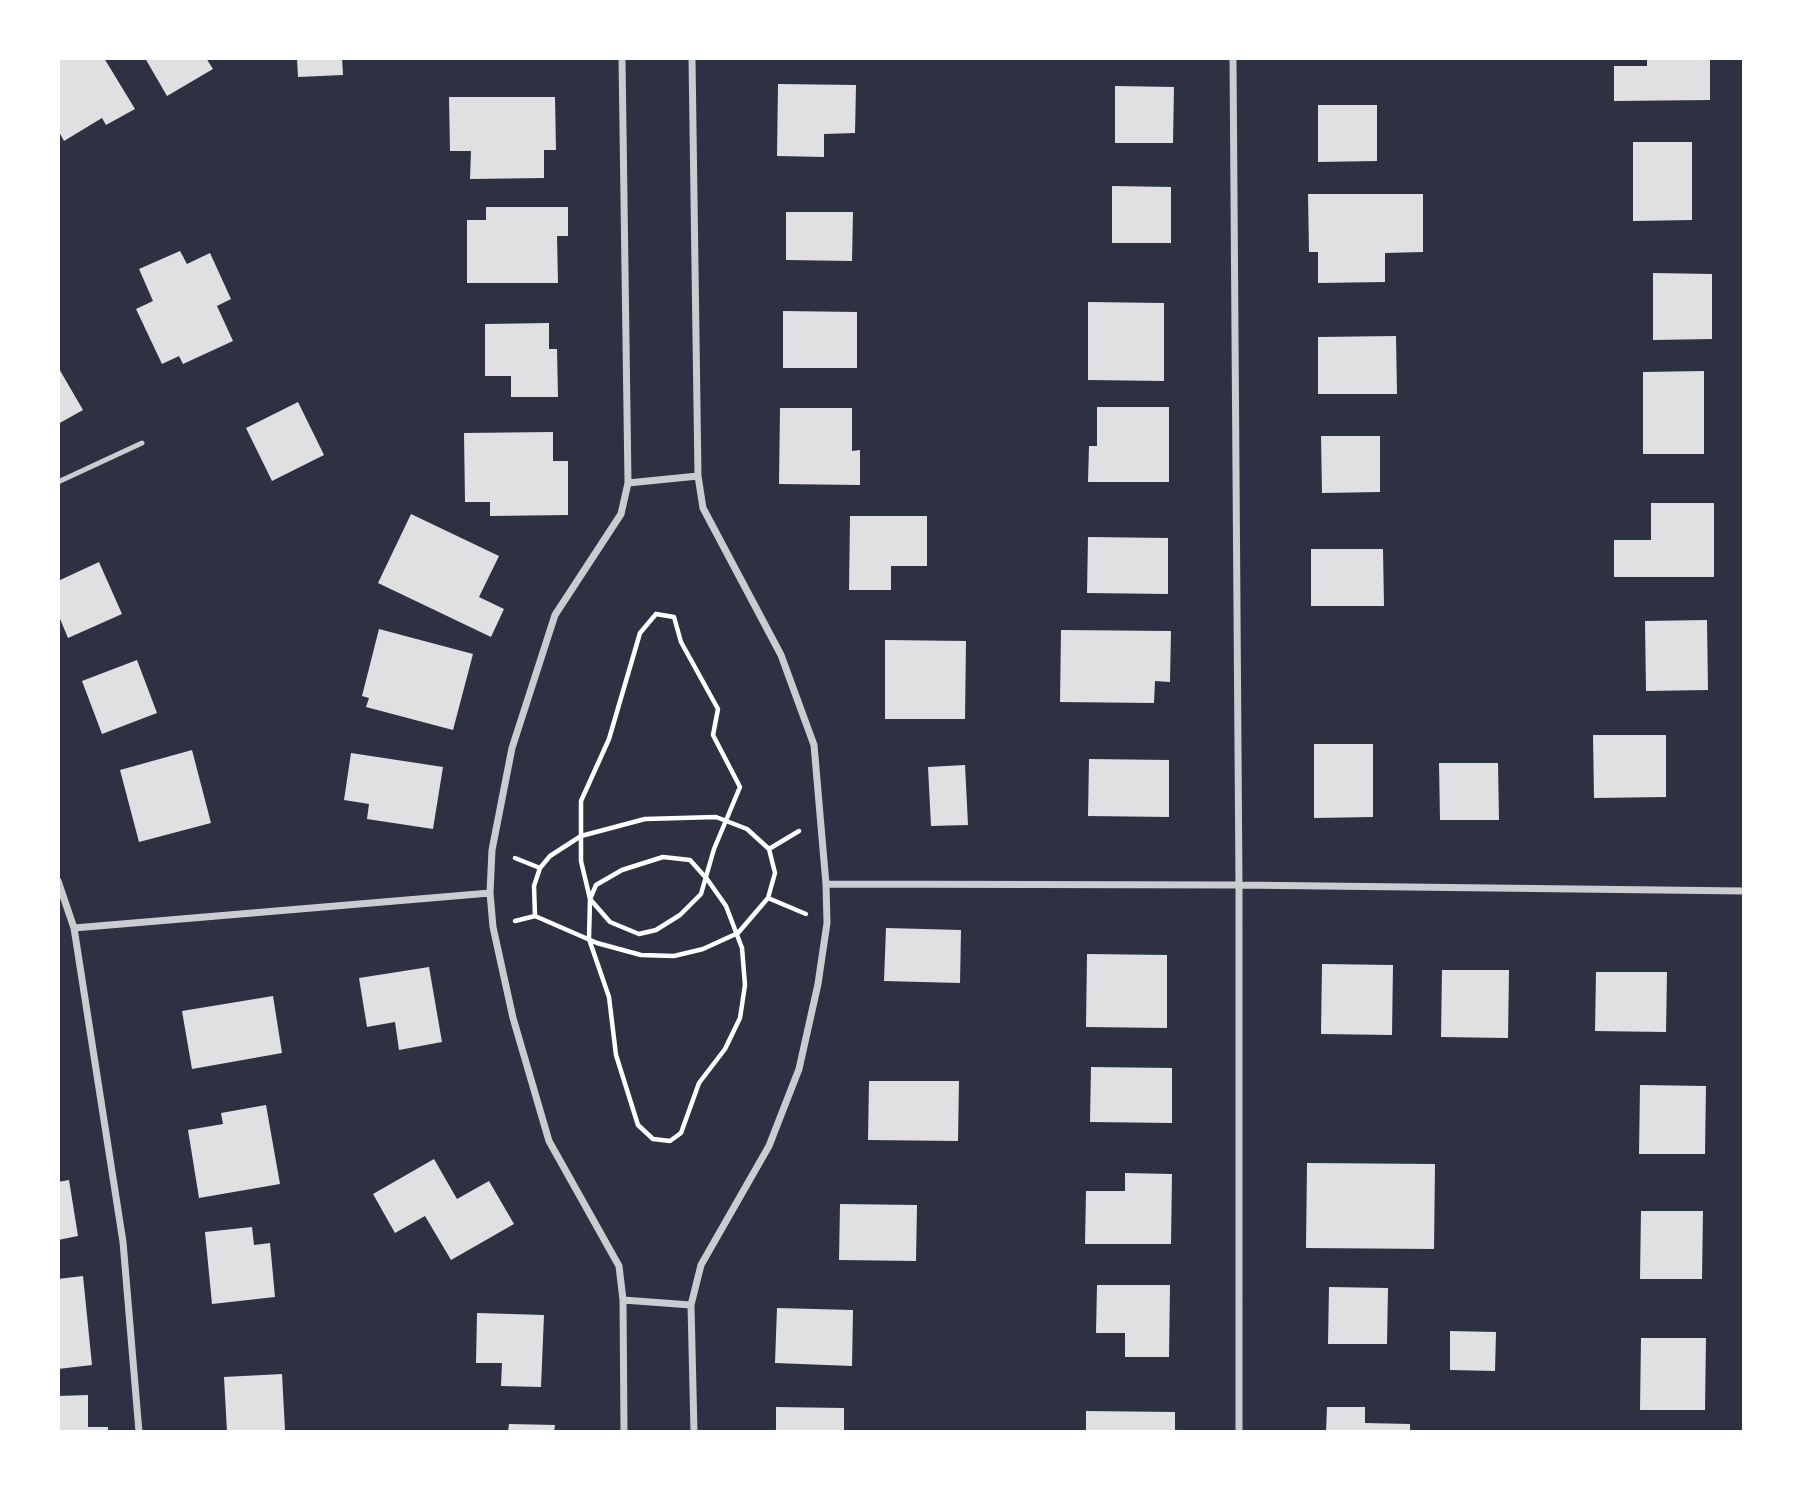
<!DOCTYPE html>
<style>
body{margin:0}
#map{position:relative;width:1802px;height:1490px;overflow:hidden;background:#2d3142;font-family:"Noto Serif",serif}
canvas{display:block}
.frame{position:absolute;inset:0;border:60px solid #fff;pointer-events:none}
</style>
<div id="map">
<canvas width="1802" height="1490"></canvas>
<div class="frame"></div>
</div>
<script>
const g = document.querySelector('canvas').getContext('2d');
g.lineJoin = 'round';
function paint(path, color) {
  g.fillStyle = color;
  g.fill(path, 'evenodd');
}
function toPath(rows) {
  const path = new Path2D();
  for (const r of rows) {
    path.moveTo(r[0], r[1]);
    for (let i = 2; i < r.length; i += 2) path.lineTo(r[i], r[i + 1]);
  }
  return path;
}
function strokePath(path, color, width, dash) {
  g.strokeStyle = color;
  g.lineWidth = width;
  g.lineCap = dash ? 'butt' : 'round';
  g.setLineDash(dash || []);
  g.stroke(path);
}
paint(toPath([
 [60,58,81,58,82,60,86,58,104,58,135,109,106,125,102,118,64,141,58,130,58,59],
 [145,58,206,58,213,69,167,96],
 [297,58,342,58,343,75,298,77],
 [1647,58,1710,58,1710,100,1614,101,1614,66,1647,66],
 [778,84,856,85,855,133,824,134,824,157,777,156],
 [1115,86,1174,87,1173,143,1115,143],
 [449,97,555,97,556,150,544,150,544,178,470,179,471,151,450,151],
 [1318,105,1377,105,1377,161,1318,162],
 [1633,142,1692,142,1692,220,1633,221],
 [1112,186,1171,187,1171,243,1112,243],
 [1308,194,1423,194,1423,252,1385,253,1385,282,1318,283,1318,252,1309,252],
 [486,207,568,207,568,236,557,236,558,283,467,283,467,220,486,220],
 [786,212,853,212,852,261,786,260],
 [180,251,187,264,210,253,231,299,217,306,233,341,183,364,179,356,162,364,136,309,153,301,139,269],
 [1653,273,1712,274,1712,339,1653,340],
 [1088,302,1164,303,1164,381,1088,380],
 [783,311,857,312,857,368,783,368],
 [549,323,549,349,557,349,558,397,511,397,511,376,485,376,485,324],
 [1396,336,1397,394,1318,394,1318,337],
 [58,367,83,410,58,424],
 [1704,371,1704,454,1643,454,1643,372],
 [298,402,324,455,272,481,246,428],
 [1097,407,1169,407,1169,482,1088,482,1089,446,1097,446],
 [780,408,852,408,852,451,860,450,860,485,779,484],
 [553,432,553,461,568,461,568,515,490,516,490,502,465,502,464,433],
 [1321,436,1380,436,1380,492,1322,493],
 [1651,503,1714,503,1714,577,1614,577,1614,540,1651,540],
 [411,514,499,556,479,597,504,609,491,637,378,583],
 [850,516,927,516,927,566,891,566,891,590,849,590],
 [1088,537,1168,538,1168,594,1087,593],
 [1311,549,1383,549,1384,606,1311,606],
 [99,562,122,614,68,638,58,614,58,581],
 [1707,620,1708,690,1646,691,1645,621],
 [379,629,473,654,453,730,366,707,369,698,362,696],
 [1061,630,1171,631,1170,682,1155,681,1154,703,1060,702],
 [885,640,966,641,965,719,885,719],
 [137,660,157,713,102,734,82,681],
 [1593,735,1666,735,1666,797,1594,798],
 [1314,744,1373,744,1373,817,1314,818],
 [192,750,211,823,139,842,120,770],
 [351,753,443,767,433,829,367,819,369,804,344,800],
 [1089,759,1169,760,1169,817,1088,816],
 [1439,763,1498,763,1499,820,1440,820],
 [965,765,968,825,931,826,928,767],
 [886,928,961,930,960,983,884,981],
 [1087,954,1167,955,1167,1028,1086,1027],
 [1322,964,1393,965,1392,1035,1321,1034],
 [429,967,442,1042,399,1050,395,1022,367,1027,359,978],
 [1442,970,1509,970,1508,1038,1441,1037],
 [1596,972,1667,972,1666,1032,1595,1031],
 [273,996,282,1053,192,1069,182,1011],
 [1091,1067,1172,1068,1172,1123,1090,1122],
 [869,1081,959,1081,958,1141,868,1140],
 [1640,1085,1706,1086,1705,1154,1639,1154],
 [266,1105,280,1184,199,1198,188,1130,223,1124,221,1113],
 [434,1159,457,1199,489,1181,514,1224,451,1260,425,1216,395,1233,373,1194],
 [1307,1163,1435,1164,1434,1249,1306,1248],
 [1125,1173,1172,1174,1171,1244,1085,1244,1086,1191,1125,1191],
 [69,1180,78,1236,58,1240,58,1182],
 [840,1204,917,1205,916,1261,839,1260],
 [1641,1211,1703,1211,1702,1279,1640,1279],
 [252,1227,254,1245,270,1243,275,1297,212,1304,205,1232],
 [83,1276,92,1365,58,1369,58,1279],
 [1097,1285,1170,1285,1169,1357,1125,1357,1125,1333,1096,1333],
 [1329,1287,1388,1288,1387,1344,1328,1344],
 [777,1308,853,1310,852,1366,775,1363],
 [477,1313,544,1315,541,1387,501,1386,502,1363,476,1363],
 [1450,1331,1496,1332,1495,1371,1450,1370],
 [1641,1338,1706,1338,1705,1410,1640,1410],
 [282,1374,285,1430,227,1432,224,1377],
 [88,1395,88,1427,108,1427,108,1432,58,1432,58,1396],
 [776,1407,844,1408,844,1432,776,1432],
 [1327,1407,1365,1407,1365,1423,1410,1424,1410,1432,1326,1432],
 [1086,1411,1175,1412,1175,1432,1086,1432],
 [509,1424,555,1425,554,1432,508,1432]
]), '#e0e0e3');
strokePath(toPath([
 [656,614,674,617,681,642,718,709,713,735,740,787,714,849,701,894,680,915,656,930,639,934,610,922,590,899,581,861,581,801,609,739,640,633,656,614],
 [769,849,799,831],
 [663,857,690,860,707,879,726,906,742,948,745,985,740,1018,725,1049,699,1083,681,1133,670,1141,653,1139,638,1125,616,1055,609,997,589,939,590,899,596,885,622,870,663,857],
 [515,858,540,868],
 [768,898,806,914],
 [515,921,535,916,597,943,641,955,674,956,703,949,738,933,768,898,775,873,769,849,747,829,716,817,645,819,581,836,550,856,540,868,534,886,535,916]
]), '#fff', 4.5);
strokePath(toPath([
 [58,482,142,443]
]), '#caccd0', 5);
strokePath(toPath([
 [622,58,628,483,621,514,555,615,512,748,492,850,490,893,493,927,513,1018,549,1141,619,1266,623,1300,624,1432],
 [692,58,698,476,703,508,781,655,814,745,826,884,827,923,818,984,799,1069,769,1146,701,1265,691,1305,694,1432],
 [1233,58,1239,885,1239,1432],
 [628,483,698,476],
 [58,881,74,928,123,1242,139,1432],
 [826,884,1239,885,1744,891],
 [74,928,490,893],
 [623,1300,691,1305]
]), '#caccd0', 7);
</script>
